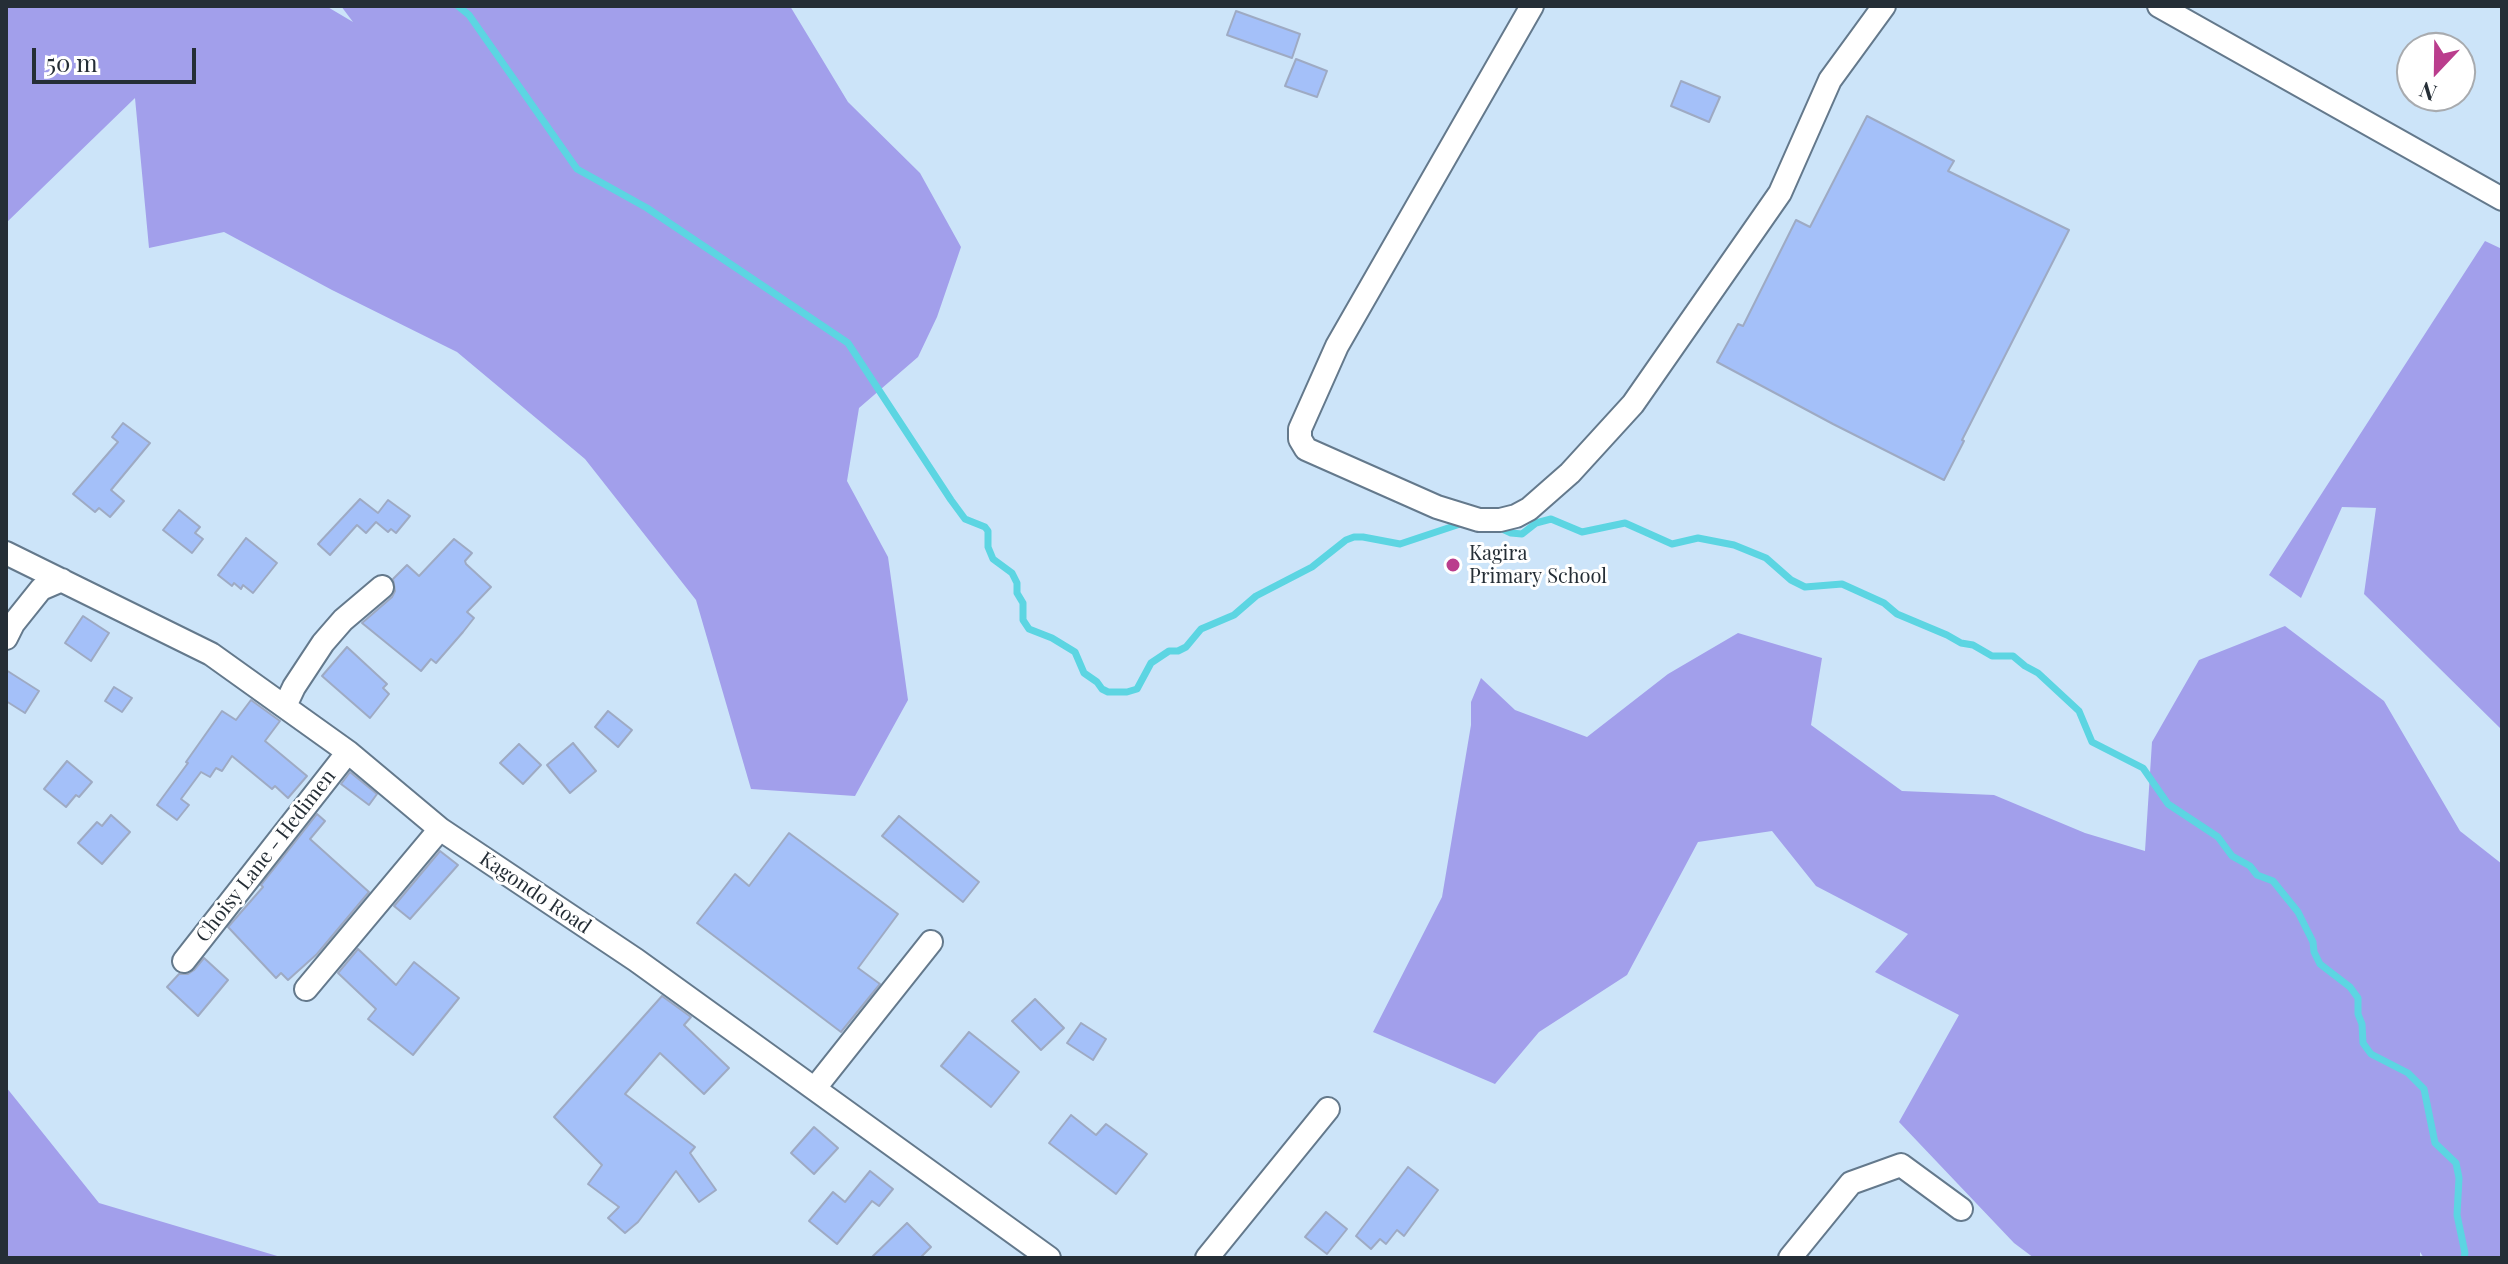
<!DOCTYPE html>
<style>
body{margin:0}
#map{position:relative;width:2508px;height:1264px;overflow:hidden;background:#cce4f9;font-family:"Playfair Display",serif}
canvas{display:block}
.frame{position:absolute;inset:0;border:8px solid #252e36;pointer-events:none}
.north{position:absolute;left:2396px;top:32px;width:80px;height:80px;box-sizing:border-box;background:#fff;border:2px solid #a8abaf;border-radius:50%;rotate:202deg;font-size:22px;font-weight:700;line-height:32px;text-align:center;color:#252e36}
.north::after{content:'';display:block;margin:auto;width:28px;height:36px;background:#ba3d8d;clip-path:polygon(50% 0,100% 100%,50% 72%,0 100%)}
.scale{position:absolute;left:32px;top:48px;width:164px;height:36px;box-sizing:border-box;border:4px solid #252e36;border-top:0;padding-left:10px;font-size:24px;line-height:28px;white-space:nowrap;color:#252e36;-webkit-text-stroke:6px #fff;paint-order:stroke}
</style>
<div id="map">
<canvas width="2508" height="1264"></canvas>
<div class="frame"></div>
<div class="north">N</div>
<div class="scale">50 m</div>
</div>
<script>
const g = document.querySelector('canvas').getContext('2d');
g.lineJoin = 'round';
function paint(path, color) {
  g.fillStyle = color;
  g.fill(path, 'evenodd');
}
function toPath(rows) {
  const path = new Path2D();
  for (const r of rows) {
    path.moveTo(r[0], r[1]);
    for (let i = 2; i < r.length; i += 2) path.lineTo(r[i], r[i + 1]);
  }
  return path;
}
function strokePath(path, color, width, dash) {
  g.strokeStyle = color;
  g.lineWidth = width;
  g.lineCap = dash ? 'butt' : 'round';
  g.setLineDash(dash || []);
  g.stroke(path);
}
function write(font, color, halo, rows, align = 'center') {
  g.font = font + ' "Playfair Display",serif';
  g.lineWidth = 6;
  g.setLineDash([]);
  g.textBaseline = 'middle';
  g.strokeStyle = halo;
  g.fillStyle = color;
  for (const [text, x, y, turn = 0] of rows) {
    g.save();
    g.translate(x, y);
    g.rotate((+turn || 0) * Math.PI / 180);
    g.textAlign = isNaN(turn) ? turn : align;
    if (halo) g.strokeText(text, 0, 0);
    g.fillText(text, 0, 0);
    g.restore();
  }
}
paint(toPath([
 [6,6,326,6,353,22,341,6,790,6,848,102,920,173,961,247,937,317,918,357,859,408,847,481,888,557,908,700,855,796,751,789,696,600,585,459,457,352,332,290,224,232,149,248,135,98,6,223],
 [2485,241,2502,249,2502,730,2364,594,2376,508,2342,507,2301,598,2269,575],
 [2285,626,2384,701,2460,831,2502,864,2502,1258,2424,1258,2420,1252,2420,1258,2034,1258,2014,1243,1899,1122,1959,1015,1875,972,1908,934,1816,886,1772,831,1698,842,1627,975,1539,1032,1495,1084,1373,1032,1442,897,1471,725,1471,702,1481,678,1515,710,1587,737,1668,674,1738,633,1822,658,1811,725,1902,791,1994,795,2085,833,2145,851,2152,742,2199,660],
 [6,1087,99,1203,284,1258,6,1258]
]), '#a29feb');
strokePath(toPath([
 [458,6,469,15,577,169,647,208,848,343,951,500,965,519,985,527,988,531,988,547,993,559,1012,573,1017,583,1017,593,1023,603,1023,620,1029,629,1052,638,1075,652,1084,673,1097,682,1102,689,1108,692,1127,692,1137,689,1151,663,1169,651,1178,651,1186,647,1201,629,1234,615,1256,596,1312,567,1346,540,1354,537,1363,537,1400,544,1463,523],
 [1498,527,1511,533,1522,534,1536,523,1551,519,1582,532,1625,523,1672,544,1698,538,1734,545,1766,558,1791,580,1805,587,1842,584,1884,603,1897,614,1947,635,1961,643,1973,645,1992,656,2013,656,2025,666,2038,673,2079,711,2092,742,2143,768,2168,804,2218,837,2232,856,2250,866,2257,875,2273,881,2298,912,2313,942,2314,952,2320,964,2350,987,2358,998,2358,1014,2362,1024,2363,1043,2371,1054,2408,1073,2424,1089,2435,1143,2456,1163,2459,1178,2457,1215,2465,1253,2464,1258]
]), '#5cd5e2', 7);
const building = toPath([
 [1236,11,1300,34,1292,58,1227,35,1236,11],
 [1296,59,1327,71,1317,97,1285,86,1296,59],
 [1681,81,1720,97,1709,122,1671,106,1681,81],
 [1867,116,1954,161,1948,171,2069,230,1962,440,1964,441,1944,480,1833,424,1717,362,1738,324,1743,326,1796,220,1810,227,1867,116],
 [123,423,150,443,111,490,124,501,110,517,99,508,95,512,73,494,118,442,112,437,123,423],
 [360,499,378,513,388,500,410,516,396,533,391,529,388,532,376,522,366,533,357,525,330,555,318,544,360,499],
 [179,510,200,527,195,533,203,539,192,553,163,530,179,510],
 [246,538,277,563,253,593,243,585,241,589,234,583,232,586,218,575,246,538],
 [454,539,472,553,465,561,466,564,491,587,467,612,474,618,463,632,436,663,431,659,421,671,362,623,392,597,395,591,393,579,407,565,419,576,454,539],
 [83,616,109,633,91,661,65,643,83,616],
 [347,647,387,684,383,688,389,694,370,718,322,676,347,647],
 [6,670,39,691,25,713,6,701,6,670],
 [114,687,132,698,122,712,105,701,114,687],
 [251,700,280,721,265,741,307,776,288,798,275,786,272,789,232,756,222,771,216,768,210,777,201,772,181,799,189,805,177,820,157,805,188,763,186,762,222,711,236,720,251,700],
 [608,711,632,730,618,747,595,727,608,711],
 [573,743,596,771,570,793,547,765,573,743],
 [519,744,541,765,523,784,500,763,519,744],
 [67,761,92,782,79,797,76,795,66,807,44,789,67,761],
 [350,772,377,794,369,805,341,784,350,772],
 [317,814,325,821,310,839,369,892,317,954,288,980,281,973,276,978,228,927,263,887,261,885,317,814],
 [111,815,130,832,102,864,78,843,97,822,102,826,111,815],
 [899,816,979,882,963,902,882,836,899,816],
 [789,833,898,914,858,968,880,984,841,1032,697,923,735,874,749,886,789,833],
 [440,851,458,865,410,919,394,906,440,851],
 [358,949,396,985,414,962,459,998,413,1055,368,1019,376,1009,338,973,358,949],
 [204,958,228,980,198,1016,167,987,179,974,188,974,194,970,204,958],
 [662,996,691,1017,684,1025,729,1068,704,1094,660,1053,625,1094,695,1147,690,1153,716,1190,699,1202,676,1171,638,1222,625,1233,608,1218,619,1207,588,1184,602,1165,554,1117,662,996],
 [1035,999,1064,1028,1041,1050,1012,1021,1035,999],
 [1081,1023,1106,1039,1093,1060,1067,1043,1081,1023],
 [969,1032,1019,1072,991,1107,941,1066,969,1032],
 [1071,1115,1096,1135,1106,1124,1147,1154,1116,1194,1049,1143,1071,1115],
 [814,1127,838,1148,814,1174,791,1153,814,1127],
 [1408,1167,1438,1190,1404,1236,1397,1230,1386,1244,1380,1239,1371,1249,1356,1236,1408,1167],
 [870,1171,893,1189,879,1206,872,1201,837,1244,809,1221,833,1192,845,1202,870,1171],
 [1326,1212,1347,1229,1327,1254,1305,1237,1326,1212],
 [907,1223,931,1247,920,1258,871,1258,907,1223]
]);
paint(building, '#a4c0f9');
strokePath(building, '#9eaac3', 2);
const minor = toPath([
 [1532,6,1337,346,1300,429,1300,439,1306,449,1437,507,1479,520,1500,520,1516,516,1529,509,1570,473,1633,404,1780,193,1830,80,1884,6],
 [2159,6,2502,199],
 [6,553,211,654,348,752,440,829,636,960,1049,1258],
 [6,638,13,624,41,589,62,580],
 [285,706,294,687,323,643,343,620,382,587],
 [184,961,348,752],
 [306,989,440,829],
 [815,1088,931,942],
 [1207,1258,1328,1109],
 [1790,1258,1851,1183,1901,1165,1961,1209]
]);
strokePath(minor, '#64798c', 26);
strokePath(minor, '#fff', 22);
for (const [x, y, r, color] of [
 [1453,565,8,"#ba3d8d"]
]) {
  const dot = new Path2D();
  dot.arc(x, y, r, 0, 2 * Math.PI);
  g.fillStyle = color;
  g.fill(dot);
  strokePath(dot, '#fff', 3);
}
write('20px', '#252e36', '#fff', [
 ["Kagira",1469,554],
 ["Primary School",1469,577]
], 'left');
write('20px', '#252e36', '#fff', [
 ["Choisy Lane - Hedimen",266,856,-52],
 ["Kagondo Road",535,893,34]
]);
</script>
